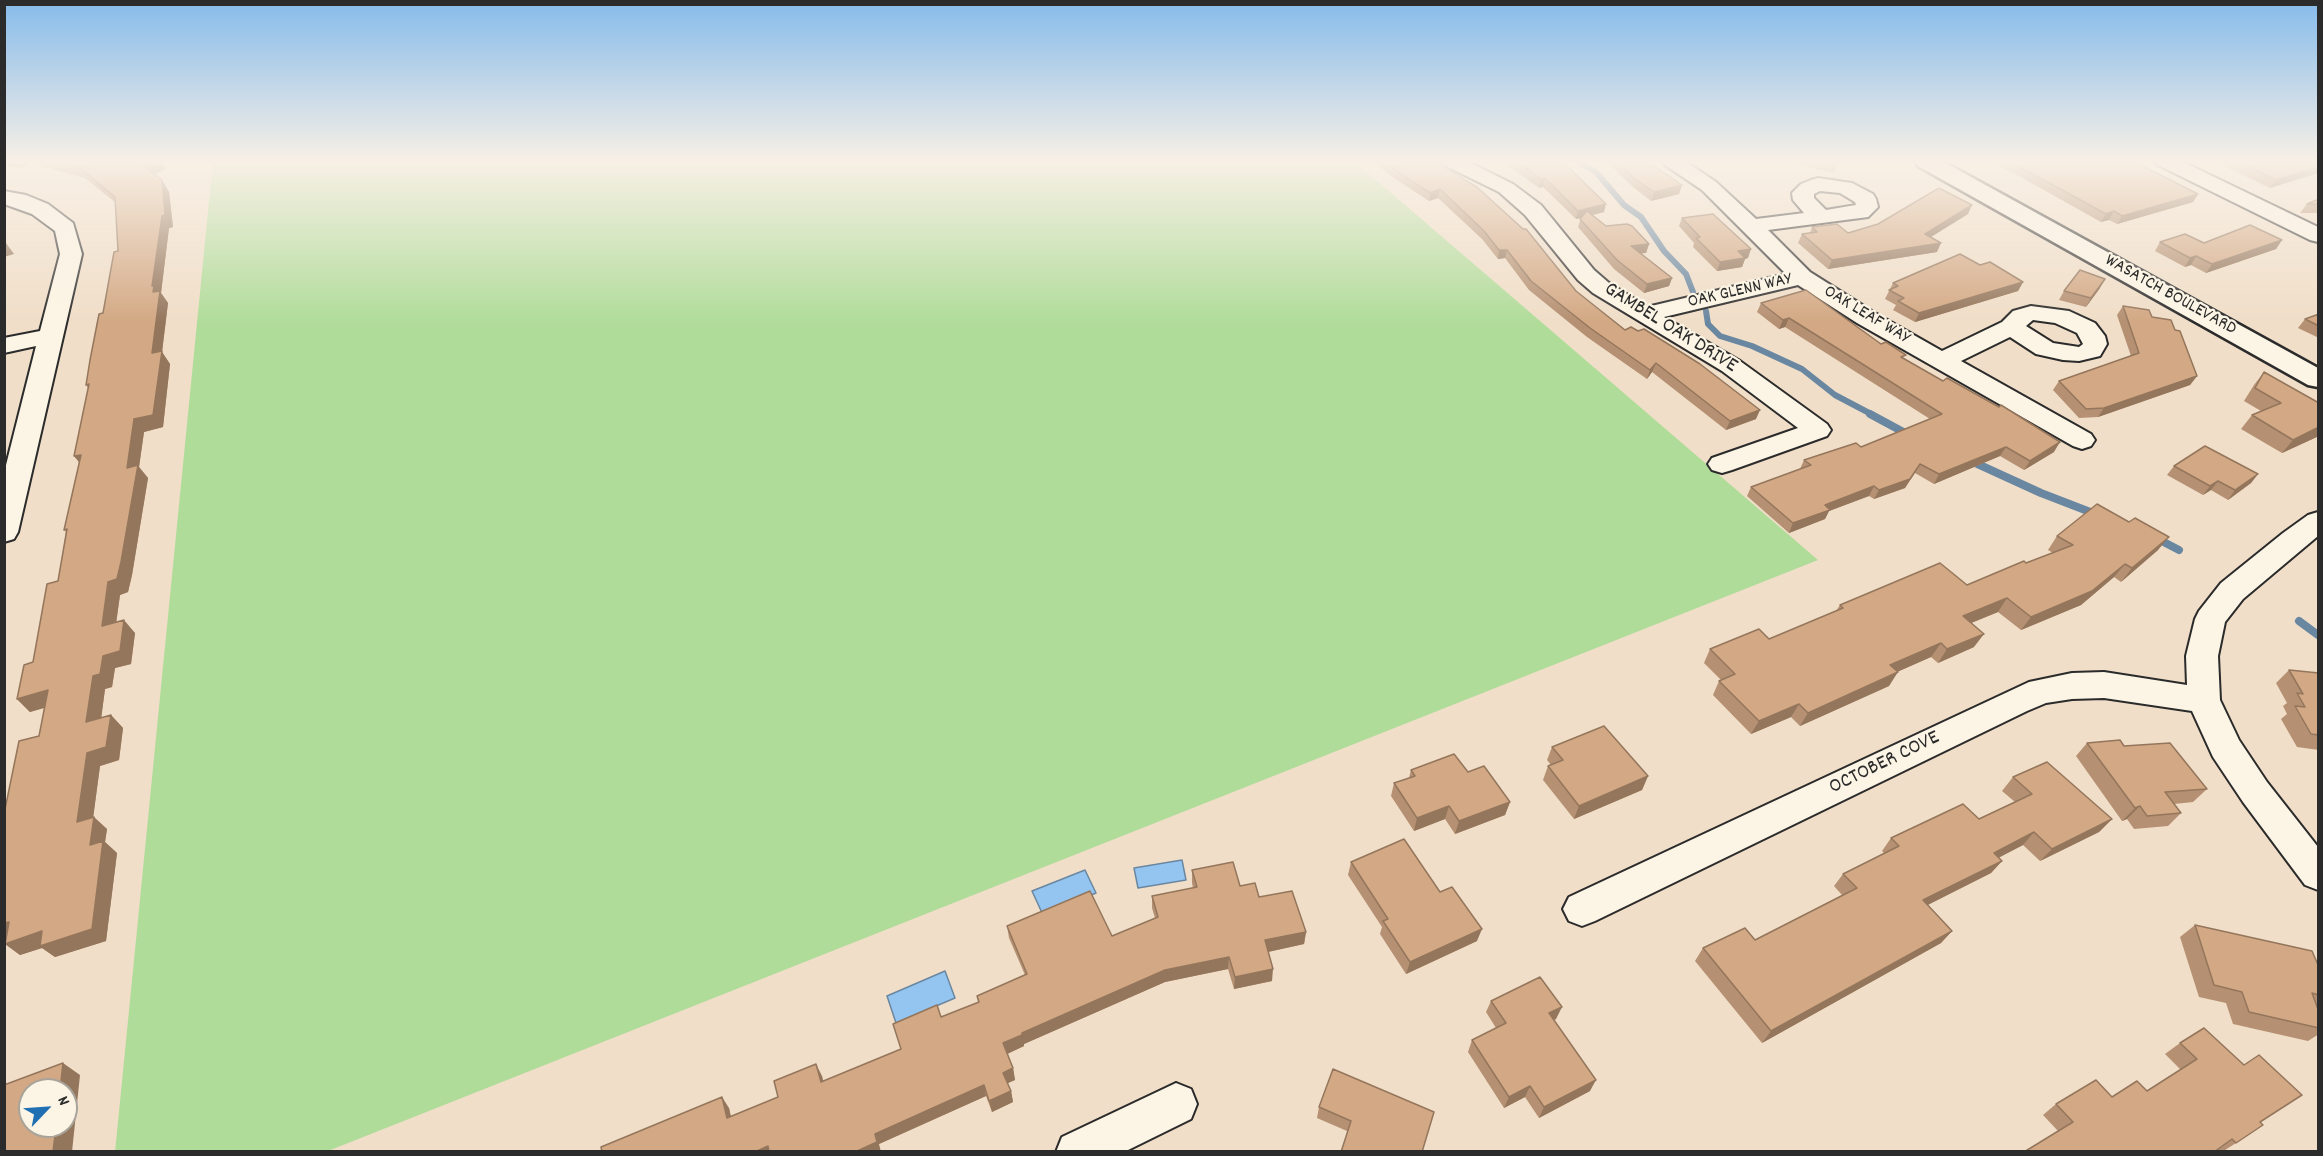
<!DOCTYPE html>
<style>
body{margin:0}
#map{position:relative;width:2323px;height:1156px;overflow:hidden;background:#f0dec8;font-family:Dekko,sans-serif}
canvas{display:block}
.frame{position:absolute;inset:0;border:6px solid #2b2b2b;pointer-events:none}
.north{position:absolute;left:18px;top:1078px;width:60px;height:60px;box-sizing:border-box;background:#fcf5e5;border:2px solid #a8a49b;border-radius:50%;rotate:65deg;font-size:16px;font-weight:700;line-height:24px;text-align:center;color:#2b2b2b}
.north::after{content:'';display:block;margin:auto;width:21px;height:27px;background:#1f6fb2;clip-path:polygon(50% 0,100% 100%,50% 72%,0 100%)}
</style>
<div id="map">
<canvas width="2323" height="1156"></canvas>
<div class="frame"></div>
<div class="north">N</div>
</div>
<script>
const g = document.querySelector('canvas').getContext('2d');
g.lineJoin = 'round';
function paint(path, color) {
  g.fillStyle = color;
  g.fill(path, 'evenodd');
}
function toPath(rows) {
  const path = new Path2D();
  for (const r of rows) {
    path.moveTo(r[0], r[1]);
    for (let i = 2; i < r.length; i += 2) path.lineTo(r[i], r[i + 1]);
  }
  return path;
}
function strokePath(path, color, width, dash) {
  g.strokeStyle = color;
  g.lineWidth = width;
  g.lineCap = dash ? 'butt' : 'round';
  g.setLineDash(dash || []);
  g.stroke(path);
}
function write(font, color, halo, rows, align = 'center') {
  g.font = font + ' Dekko,sans-serif';
  g.lineWidth = 4.5;
  g.setLineDash([]);
  g.textBaseline = 'middle';
  g.strokeStyle = halo;
  g.fillStyle = color;
  for (const [text, x, y, turn = 0] of rows) {
    g.save();
    g.translate(x, y);
    g.rotate((+turn || 0) * Math.PI / 180);
    g.textAlign = isNaN(turn) ? turn : align;
    if (halo) g.strokeText(text, 0, 0);
    g.fillText(text, 0, 0);
    g.restore();
  }
}
paint(toPath([
 [213,161,1354,161,1818,560,328,1151,115,1152]
]), '#b0dc9a');
const water = toPath([
 [1182,860,1186,880,1138,888,1134,868,1182,860],
 [1085,870,1096,893,1043,915,1032,891,1085,870],
 [945,971,955,998,896,1023,887,996,945,971]
]);
paint(water, '#94c5f0');
strokePath(water, '#6a87a1', 1.5);
strokePath(toPath([
 [1577,161,1596,172,1624,205,1641,217,1664,251,1686,274,1693,292],
 [1706,311,1708,324,1720,336,1752,346,1802,369,1835,395,1873,415]
]), '#6a87a1', 6);
strokePath(toPath([
 [1870,414,1907,434],
 [1971,461,2041,493,2098,515],
 [2156,538,2179,550],
 [2299,621,2318,635]
]), '#6a87a1', 8);
const minor = toPath([
 [1441,161,1467,161,1513,184,1541,205,1594,270,1609,283,1647,307,1786,274,1702,190,1665,165,1662,161,1685,161,1716,182,1756,219,1804,213,1793,200,1792,193,1801,184,1811,180,1818,178,1852,183,1873,194,1876,199,1878,207,1868,217,1768,230,1810,272,1875,313,1942,351,2002,322,2013,311,2031,306,2069,311,2095,323,2105,336,2107,344,2100,356,2079,361,2063,360,2036,354,2010,337,1961,361,2091,434,2095,440,2091,446,2082,449,2073,446,1857,323,1798,285,1664,317,1740,361,1827,424,1831,430,1827,436,1732,470,1722,473,1712,470,1708,464,1712,458,1798,428,1722,371,1593,293,1578,280,1525,215,1499,192,1444,165,1441,161],
 [1820,191,1840,193,1855,202,1856,205,1826,210,1814,198,1814,194,1820,191],
 [2033,320,2055,323,2077,333,2083,344,2079,347,2053,343,2026,326,2033,320],
 [2155,161,2181,161,2318,227,2318,242,2310,240,2158,165,2155,161],
 [4,191,26,195,48,204,73,223,82,254,18,532,14,539,4,542,4,473,36,346,4,353,4,338,40,331,60,254,55,231,32,214,4,204,4,191],
 [2318,512,2318,536,2243,599,2225,622,2218,656,2220,700,2239,740,2267,782,2318,847,2318,890,2305,885,2243,802,2213,757,2192,711,2104,698,2072,699,2046,703,2027,711,1595,921,1582,926,1569,921,1563,909,1569,897,2029,682,2072,673,2104,672,2187,685,2186,656,2195,619,2199,611,2221,583,2283,533,2308,515,2318,512],
 [1176,1083,1191,1089,1197,1104,1191,1119,1124,1152,1056,1152,1062,1137,1176,1083]
]);
const secondary = toPath([
 [1915,161,1942,161,2318,368,2318,387,2308,385,1918,166,1915,161]
]);
strokePath(minor, '#2b2b2b', 4);
strokePath(secondary, '#2b2b2b', 5);
paint(minor, '#fcf5e5');
paint(secondary, '#fcf5e5');
paint(toPath([
 [4,161,161,161,166,169,154,174,162,180,169,192,173,227,169,228,161,293,168,303,162,352,170,364,163,427,144,432,139,467,148,478,132,575,128,592,120,595,116,622,135,633,131,664,115,668,112,687,105,689,101,718,111,715,123,728,119,760,100,766,93,817,107,829,105,842,117,853,106,941,55,957,42,948,20,955,5,944,44,708,30,712,17,699,33,662,58,581,66,532,64,530,79,462,74,456,88,388,86,385,118,251,116,203,85,178,30,163,20,168,4,165],
 [1372,161,1435,161,1576,291,1625,330,1756,419,1726,430,1652,372,1647,379,1587,337,1529,290,1505,258,1498,259,1482,239,1438,198,1429,201,1394,178],
 [1508,161,1562,161,1604,212,1592,215,1606,226,1649,244,1646,253,1641,253,1672,278,1669,286,1644,293,1614,269,1578,227,1581,218,1576,219,1543,187,1539,188,1507,165],
 [1606,161,1647,161,1682,185,1679,194,1651,201,1633,187],
 [1781,161,1839,161,1834,173],
 [1989,161,2133,161,2198,194,2193,202,2117,224,2109,220,2101,222,2017,175],
 [2214,161,2319,161,2270,188],
 [2319,199,2319,213,2300,213,2307,204],
 [1968,214,1931,237,1937,252,1828,269,1798,243,1802,234,1810,233,1812,227,1848,233],
 [1682,218,1748,258,1745,259,1742,267,1717,271,1693,247,1694,243,1679,226],
 [2282,240,2276,249,2206,273,2191,265,2185,267,2155,251,2160,242,2204,243],
 [1980,265,2023,282,2018,291,1915,322,1893,310,1896,305,1885,299,1893,283],
 [2100,288,2086,307,2059,300,2064,291],
 [1761,303,1881,344,2054,452,2024,470,2000,456,1934,484,1915,473,1905,488,1874,499,1869,496,1829,511,1825,519,1789,533,1747,496,1751,487,1800,469,1804,460,1861,447,1930,419,1785,327,1779,329,1757,312],
 [2123,306,2152,317,2175,330,2197,376,2190,385,2098,417,2079,418,2053,390,2059,381,2131,356,2117,315],
 [2319,314,2319,338,2298,328,2305,319],
 [2264,372,2319,403,2319,436,2282,453,2241,429,2252,415,2261,411,2244,401,2254,385],
 [2174,466,2258,474,2251,483,2228,500,2211,490,2203,495,2167,475],
 [2057,536,2158,550,2121,582,2114,577,2081,605,2021,630,1998,612,1971,623,1974,647,1938,663,1931,657,1897,672,1889,686,1800,726,1791,717,1751,734,1713,695,1719,681,1721,680,1704,663,1710,649,1769,639,1836,611,1840,605,1967,585,2053,553,2048,550],
 [2289,670,2319,673,2319,750,2297,747,2281,719,2287,714,2283,706,2287,703,2276,683],
 [2087,743,2124,746,2207,789,2193,802,2174,804,2181,813,2168,826,2134,829,2127,819,2122,821,2076,756],
 [1552,747,1648,776,1642,790,1574,819,1543,780,1548,766,1551,765,1547,760],
 [1411,770,1468,772,1510,802,1505,815,1455,834,1445,819,1414,831,1391,796,1394,783,1409,778],
 [2013,777,2112,819,2099,832,2040,861,2023,845,1999,857,2002,861,1991,873,1927,905,1952,931,1941,943,1762,1043,1695,961,1703,948,1755,940,1842,895,1834,886,1843,874,1884,853,1882,851,1891,838,1979,819,2015,802,2002,791],
 [1351,862,1440,892,1477,941,1406,974,1380,934,1382,927,1348,875],
 [1192,870,1240,886,1259,897,1306,932,1304,944,1268,952,1272,981,1234,989,1228,969,1165,982,1024,1044,1024,1046,1007,1054,1013,1068,1015,1080,1007,1083,1011,1091,1013,1102,992,1112,986,1096,879,1144,602,1152,729,1108,731,1116,778,1097,822,1076,823,1082,901,1049,941,1017,978,1002,977,996,1025,975,1009,938,1007,926,1112,936,1155,918,1152,908,1152,896,1193,888,1192,883],
 [2195,925,2319,967,2319,1006,2317,1007,2319,1012,2319,1034,2308,1041,2233,1024,2226,1003,2199,997,2180,937],
 [1491,1001,1556,1019,1554,1020,1590,1091,1539,1118,1525,1097,1504,1108,1468,1052,1472,1040,1496,1028,1486,1012],
 [2204,1028,2260,1122,2236,1143,2222,1152,2058,1131,2043,1115,2056,1104,2112,1097,2147,1091,2181,1070,2165,1054,2180,1043],
 [1319,1107,1422,1152,1347,1131,1317,1118]
]), '#b59072');
paint(toPath([
 [15,161,28,161,30,163,20,168],
 [149,161,161,161,166,169,148,176,141,164],
 [2319,167,2319,173,2270,188,2276,180],
 [1545,178,1543,187,1539,188,1541,179],
 [162,180,169,192,173,227,169,228,161,293,168,303,162,352,170,364,163,427,144,432,139,467,148,478,132,575,128,592,120,595,114,639,102,626,134,419,152,353,153,292,152,286],
 [1682,185,1679,194,1651,201,1654,192],
 [1440,189,1438,198,1429,201,1430,193],
 [2198,194,2193,202,2117,224,2122,216],
 [1606,204,1604,212,1576,219,1578,211],
 [1972,205,1968,214,1921,243,1925,234],
 [2114,211,2109,220,2101,222,2106,214],
 [2282,240,2276,249,2206,273,2212,264],
 [6,243,14,254,4,257,4,244],
 [1941,243,1937,252,1828,269,1832,260],
 [1649,244,1646,253,1629,255,1631,246],
 [1751,249,1748,258,1745,259,1742,267,1717,271,1720,262,1738,251],
 [1499,250,1507,250,1505,258,1498,259],
 [2196,256,2191,265,2185,267,2190,258],
 [1672,278,1669,286,1644,293,1647,284],
 [2105,279,2100,288,2086,307,2091,298],
 [2023,282,2018,291,1915,322,1919,313],
 [1789,318,1785,327,1779,329,1783,320],
 [1656,363,1652,372,1647,379,1650,370],
 [2197,376,2190,385,2098,417,2104,408],
 [1760,410,1756,419,1726,430,1730,421],
 [2319,427,2319,436,2282,453,2293,440],
 [2060,442,2054,452,2024,470,2030,461],
 [2006,447,2000,456,1934,484,1939,474],
 [81,455,85,469,74,456],
 [1920,464,1905,488,1874,499,1879,490],
 [2258,474,2251,483,2228,500,2235,490],
 [2218,481,2211,490,2203,495,2210,486],
 [1874,486,1869,496,1829,511,1825,519,1789,533,1793,523,1825,505],
 [2169,537,2158,550,2121,582,2132,568],
 [2125,564,2114,577,2081,605,2021,630,2031,617],
 [2007,598,1998,612,1954,630,1963,616],
 [124,620,135,633,131,664,115,668,112,687,105,689,99,735,86,722,93,676,103,656],
 [1984,634,1974,647,1938,663,1947,649],
 [1941,643,1931,657,1881,679,1890,665],
 [1898,672,1889,686,1800,726,1808,713],
 [48,690,60,703,30,712,17,699],
 [1799,704,1791,717,1751,734,1759,721],
 [111,715,123,728,119,760,100,766,91,834,77,822,87,753],
 [1648,776,1642,790,1574,819,1579,806],
 [1510,802,1505,815,1455,834,1459,821],
 [1449,806,1445,819,1414,831,1417,818],
 [2140,806,2127,819,2122,821,2135,808],
 [94,817,107,829,105,842,117,853,106,941,55,957,42,948,20,955,5,944,90,845],
 [2112,819,2099,832,2040,861,2052,849],
 [2034,832,2023,845,1983,866,1994,853],
 [2002,861,1991,873,1912,913,1923,900],
 [9,922,24,933,4,940,4,923],
 [1482,929,1477,941,1406,974,1410,962],
 [1952,931,1941,943,1762,1043,1771,1031],
 [1306,932,1304,944,1263,953,1265,940],
 [1229,957,1228,969,1165,982,1024,1044,1024,1046,1005,1055,1003,1043,1022,1033,1165,970],
 [1273,969,1272,981,1234,989,1235,977],
 [1562,1007,1556,1019,1544,1025,1549,1013],
 [63,1063,80,1075,72,1152,53,1152,56,1126,66,1126,66,1090,60,1090],
 [816,1064,822,1076,826,1094,821,1082],
 [1013,1068,1015,1080,1006,1084,1003,1073],
 [1596,1080,1590,1091,1539,1118,1544,1107],
 [984,1085,986,1096,879,1144,881,1152,855,1152,875,1134],
 [1530,1086,1525,1097,1504,1108,1509,1097],
 [1011,1091,1013,1102,992,1112,989,1101],
 [722,1097,729,1108,733,1129,727,1118],
 [768,1146,771,1152,755,1152]
]), '#94765c');
const building = toPath([
 [58,161,149,161,141,164,162,180,165,215,162,216,152,286,154,286,153,292,160,291,152,353,162,351,153,415,134,419,127,468,138,465,121,562,117,579,108,582,102,626,124,620,120,651,103,656,100,674,93,676,86,722,111,715,106,747,87,753,77,822,94,817,90,845,103,841,92,929,40,946,42,931,5,944,9,922,4,923,4,814,19,741,39,736,48,690,17,699,24,665,33,662,47,584,58,581,67,529,64,530,81,455,74,456,89,384,86,385,90,360,99,314,103,313,114,252,118,251,115,197,78,166,58,161],
 [1383,161,1435,161,1478,188,1523,229,1526,229,1576,291,1625,330,1631,327,1638,331,1644,329,1700,364,1760,410,1730,421,1656,363,1650,370,1590,328,1531,281,1507,250,1499,250,1484,231,1440,189,1430,193,1395,170,1383,161],
 [1516,161,1562,161,1606,204,1578,211,1545,178,1541,179,1516,161],
 [1617,161,1647,161,1682,185,1654,192,1635,179,1617,161],
 [1820,161,1839,161,1837,165,1820,161],
 [2009,161,2133,161,2198,194,2122,216,2114,211,2106,214,2009,161],
 [2237,161,2319,161,2319,167,2276,180,2237,161],
 [1939,188,1972,205,1925,234,1941,243,1832,260,1802,234,1817,232,1812,227,1837,224,1848,233,1878,224,1939,188],
 [2319,199,2319,204,2307,204,2319,199],
 [1587,211,1606,226,1627,224,1632,226,1649,244,1631,246,1672,278,1647,284,1617,260,1580,219,1587,211],
 [1713,214,1751,249,1738,251,1745,258,1720,262,1696,238,1700,237,1682,218,1713,214],
 [2250,225,2282,240,2212,264,2196,256,2190,258,2160,242,2185,234,2204,243,2250,225],
 [1960,254,1980,265,1990,262,2023,282,1919,313,1898,301,1904,298,1889,290,1898,286,1893,283,1960,254],
 [2080,270,2105,279,2091,298,2064,291,2080,270],
 [1806,290,1881,344,1886,342,1906,355,1901,357,1943,381,1947,378,1999,407,2001,405,2060,442,2030,461,2006,447,1939,474,1920,464,1910,479,1879,490,1874,486,1825,505,1830,510,1793,523,1751,487,1811,465,1804,460,1856,443,1861,447,1942,414,1789,318,1783,320,1761,303,1806,290],
 [2123,306,2149,310,2152,317,2171,320,2175,330,2180,331,2197,376,2104,408,2086,409,2059,381,2139,353,2123,306],
 [2319,314,2319,326,2305,319,2319,314],
 [2264,372,2319,403,2319,427,2293,440,2252,415,2281,403,2255,388,2264,372],
 [2205,446,2258,474,2235,490,2218,481,2210,486,2174,466,2205,446],
 [2097,504,2129,522,2135,518,2169,537,2132,568,2125,564,2092,591,2031,617,2007,598,1963,616,1984,634,1947,649,1941,643,1890,665,1898,672,1808,713,1799,704,1759,721,1719,681,1735,674,1710,649,1759,629,1769,639,1843,608,1840,605,1940,563,1967,585,2024,561,2026,563,2073,545,2057,536,2097,504],
 [2289,670,2319,673,2319,735,2311,734,2295,706,2305,707,2297,693,2303,694,2289,670],
 [1604,726,1648,776,1579,806,1548,766,1563,760,1552,747,1604,726],
 [2120,740,2124,746,2170,743,2207,789,2165,792,2181,813,2147,816,2140,806,2135,808,2087,743,2120,740],
 [1454,754,1468,772,1484,766,1510,802,1459,821,1449,806,1417,818,1394,783,1415,776,1411,770,1454,754],
 [2047,762,2112,819,2052,849,2034,832,1994,853,2002,861,1923,900,1952,931,1771,1031,1703,948,1745,928,1755,940,1857,888,1843,874,1899,846,1891,838,1963,804,1979,819,2032,794,2013,777,2047,762],
 [1404,839,1440,892,1452,887,1482,929,1410,962,1383,921,1388,919,1351,862,1404,839],
 [1233,862,1240,886,1255,883,1259,897,1292,891,1306,932,1265,940,1273,969,1235,977,1229,957,1165,970,1022,1033,1022,1035,1003,1043,1013,1068,1003,1073,1011,1091,989,1101,984,1085,875,1134,877,1142,855,1152,769,1152,768,1146,755,1152,602,1152,601,1147,722,1097,727,1118,778,1097,774,1081,816,1064,821,1082,901,1049,893,1024,937,1005,941,1017,979,1002,977,996,1027,974,1007,926,1090,891,1112,936,1158,917,1152,896,1197,887,1192,870,1233,862],
 [2195,925,2312,951,2319,967,2319,995,2312,993,2319,1012,2319,1028,2249,1012,2242,992,2214,985,2195,925],
 [1540,977,1562,1007,1549,1013,1596,1080,1544,1107,1530,1086,1509,1097,1472,1040,1506,1023,1491,1001,1540,977],
 [2204,1028,2244,1065,2259,1055,2302,1095,2260,1122,2263,1125,2236,1143,2232,1139,2214,1152,2024,1152,2073,1122,2056,1104,2096,1080,2112,1097,2137,1081,2147,1091,2197,1059,2180,1043,2204,1028],
 [63,1063,60,1090,30,1090,30,1126,56,1126,53,1152,4,1152,4,1085,63,1063],
 [1333,1069,1434,1112,1422,1152,1341,1152,1351,1121,1319,1107,1333,1069]
]);
paint(building, '#d3a884');
strokePath(building, '#94765c', 1.5);
const sky = g.createLinearGradient(0, 0, 0, 323);
sky.addColorStop(0, '#86bbeb');
sky.addColorStop(0.5, '#f8f0e6');
sky.addColorStop(1, '#f8f0e600');
g.fillStyle = sky;
g.fillRect(0, 0, 2323, 323);
write('18px', '#2b2b2b', '#fcf5e5', [
 ["OAK GLENN WAY",1740,292,-13],
 ["WASATCH BOULEVARD",2170,296,29],
 ["OAK LEAF WAY",1866,316,31]
]);
write('21px', '#2b2b2b', '#fcf5e5', [
 ["GAMBEL OAK DRIVE",1670,329,32],
 ["OCTOBER COVE",1885,764,-26]
]);
</script>
